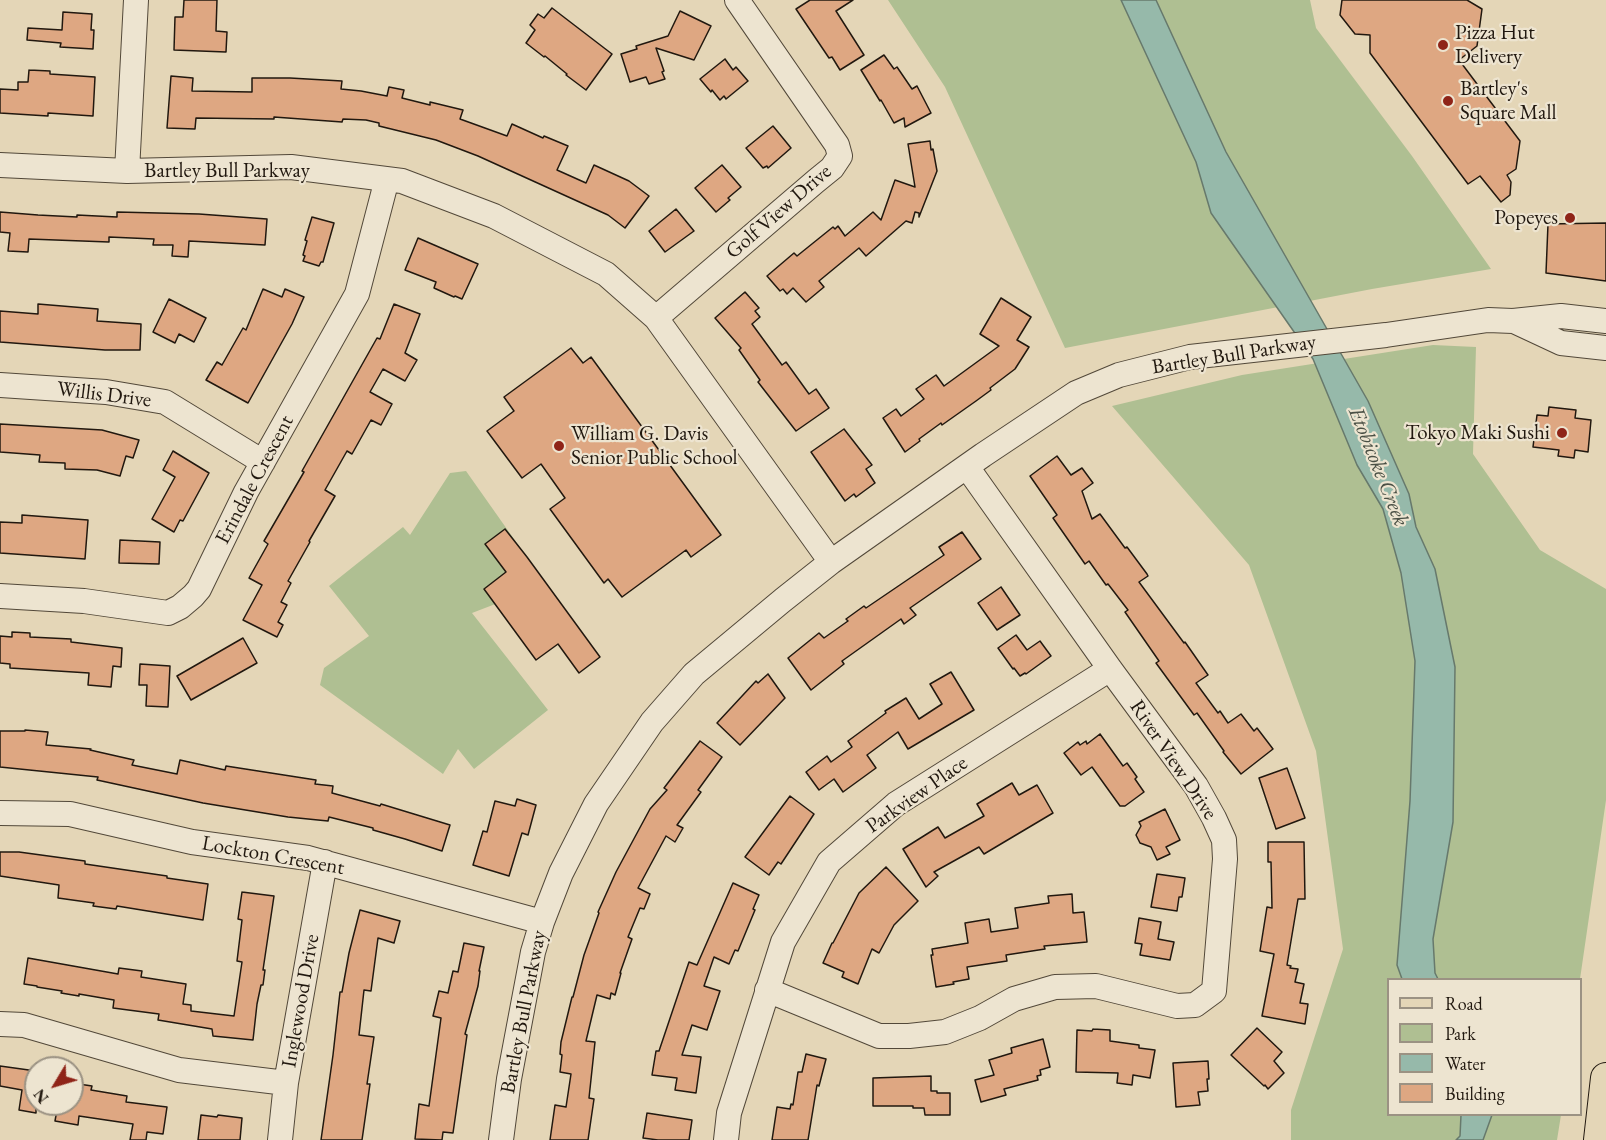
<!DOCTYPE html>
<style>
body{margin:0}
#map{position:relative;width:1606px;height:1140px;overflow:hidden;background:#e4d6b7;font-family:"EB Garamond",serif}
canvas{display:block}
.legend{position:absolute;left:1387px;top:978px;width:195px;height:138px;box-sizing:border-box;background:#ede4d0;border:2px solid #9b9283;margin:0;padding:8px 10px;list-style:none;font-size:18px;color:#21180f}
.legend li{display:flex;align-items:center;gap:12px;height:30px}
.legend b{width:30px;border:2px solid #9b9283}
.north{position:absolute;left:24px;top:1056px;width:60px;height:60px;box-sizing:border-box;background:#ede4d0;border:2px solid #9b9283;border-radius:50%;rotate:232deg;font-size:16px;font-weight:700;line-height:24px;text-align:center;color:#21180f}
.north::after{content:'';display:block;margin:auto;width:21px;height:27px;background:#8f2418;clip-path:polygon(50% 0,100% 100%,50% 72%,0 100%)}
</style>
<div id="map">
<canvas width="1606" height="1140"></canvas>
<ul class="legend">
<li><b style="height:8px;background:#e4d6b7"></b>Road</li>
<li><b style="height:16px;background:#afbf92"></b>Park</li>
<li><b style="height:16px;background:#96b9aa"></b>Water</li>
<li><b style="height:16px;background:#dea782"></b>Building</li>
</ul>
<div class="north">N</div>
</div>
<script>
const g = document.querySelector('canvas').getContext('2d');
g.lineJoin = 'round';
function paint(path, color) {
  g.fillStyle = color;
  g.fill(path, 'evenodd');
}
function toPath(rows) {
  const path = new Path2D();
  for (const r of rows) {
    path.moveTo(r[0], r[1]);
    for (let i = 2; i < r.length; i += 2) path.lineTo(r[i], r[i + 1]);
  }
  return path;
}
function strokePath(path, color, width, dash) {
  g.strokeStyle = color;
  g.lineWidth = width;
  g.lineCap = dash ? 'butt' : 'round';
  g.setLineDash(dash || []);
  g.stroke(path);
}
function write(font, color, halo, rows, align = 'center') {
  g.font = font + ' "EB Garamond",serif';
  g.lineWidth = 4.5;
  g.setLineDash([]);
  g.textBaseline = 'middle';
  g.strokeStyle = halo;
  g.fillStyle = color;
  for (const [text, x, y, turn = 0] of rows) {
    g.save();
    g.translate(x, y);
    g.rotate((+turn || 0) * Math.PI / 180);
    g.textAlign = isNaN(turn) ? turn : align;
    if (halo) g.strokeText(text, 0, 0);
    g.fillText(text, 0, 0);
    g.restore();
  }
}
paint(toPath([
 [888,0,1310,0,1316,28,1412,156,1491,269,1372,289,1065,348,945,87],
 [1433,345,1476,347,1473,454,1540,550,1606,589,1606,800,1580,979,1388,980,1388,1114,1561,1115,1557,1140,1291,1140,1291,1110,1343,949,1316,751,1249,565,1112,406,1242,375],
 [466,471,533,566,498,603,472,613,548,710,474,769,458,749,443,774,320,685,324,668,369,636,329,586,403,527,410,535,450,473]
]), '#afbf92');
const water = toPath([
 [1121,0,1156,0,1226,152,1368,401,1409,494,1416,527,1435,569,1455,667,1453,822,1433,939,1435,973,1438,979,1402,979,1397,965,1410,801,1415,661,1401,573,1383,509,1357,465,1313,359,1211,213,1196,162,1121,0],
 [1461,1115,1492,1115,1483,1140,1456,1140,1460,1136,1461,1115]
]);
paint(water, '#96b9aa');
strokePath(water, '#67796c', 1.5);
const building = toPath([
 [184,0,217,0,216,31,227,32,226,52,174,50,175,17,183,17,184,0],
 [810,0,853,0,836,11,864,55,840,70,832,57,829,58,796,9,810,0],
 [1342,0,1467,0,1482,9,1477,46,1459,60,1520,141,1516,169,1507,175,1511,182,1510,195,1501,202,1480,176,1468,184,1370,53,1370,35,1355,34,1340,15,1342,0],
 [552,8,612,54,586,90,566,75,567,74,545,56,544,57,526,43,535,30,530,25,538,14,544,18,552,8],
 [680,11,711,26,694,60,656,48,664,71,662,72,665,79,649,84,646,77,630,82,621,54,637,49,636,46,668,36,680,11],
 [63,12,92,14,91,30,94,30,93,49,60,47,61,43,27,40,28,28,62,30,63,12],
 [884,55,894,69,897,67,912,89,917,86,931,113,905,127,904,118,894,123,881,100,880,101,861,70,884,55],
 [725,59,733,70,736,67,748,81,726,99,724,96,720,100,712,90,711,92,700,79,725,59],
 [29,70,50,71,50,74,95,77,93,116,48,113,48,116,0,113,0,89,18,90,18,82,28,82,29,70],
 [171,76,193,78,192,91,252,92,252,78,290,78,342,81,341,89,361,91,387,96,389,87,404,90,402,98,430,105,430,102,463,110,460,119,507,136,512,124,543,138,544,136,568,146,557,170,586,183,594,165,629,181,649,196,625,228,608,215,478,156,436,140,379,126,379,123,366,120,343,119,342,122,274,117,274,119,196,118,195,129,167,128,171,76],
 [773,126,791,148,768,168,767,166,763,168,746,148,773,126],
 [930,141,931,150,933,149,937,171,919,217,919,213,915,212,912,223,906,221,866,256,859,248,819,281,824,287,806,302,793,288,787,294,783,289,780,291,767,276,794,253,797,256,833,227,835,229,838,226,845,236,873,212,881,220,895,180,915,187,908,144,930,141],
 [722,165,741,187,728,198,730,200,716,212,695,188,722,165],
 [676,209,694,231,665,252,649,231,676,209],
 [0,212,38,215,77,217,77,215,117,217,117,212,199,214,267,219,265,245,189,241,188,257,172,256,173,245,153,245,154,239,109,237,109,242,29,239,28,252,8,251,10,233,0,232,0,212],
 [312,217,334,223,323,262,321,262,319,266,303,261,305,256,303,255,307,241,305,240,312,217],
 [1606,223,1606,281,1546,273,1548,224,1606,223],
 [418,238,478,264,462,299,455,296,454,297,434,288,436,282,405,270,418,238],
 [263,289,282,297,285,289,304,297,292,324,248,403,206,380,217,362,222,365,243,328,246,330,263,289],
 [745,292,759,308,755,311,760,317,752,324,782,365,786,362,809,394,816,389,829,408,796,431,758,382,760,380,739,350,741,348,715,318,745,292],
 [1001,298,1031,317,1017,340,1029,347,1015,369,990,388,991,390,976,401,942,425,941,423,919,439,920,441,905,452,883,418,896,409,901,416,924,399,916,389,936,375,944,386,999,346,980,334,1001,298],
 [169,299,206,318,194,342,179,334,175,343,153,332,169,299],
 [38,304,98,309,97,321,141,324,140,350,105,350,0,342,0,311,38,314,38,304],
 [394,304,420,314,405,353,417,360,405,381,383,369,370,392,392,404,381,425,371,420,352,454,347,451,325,490,335,496,309,541,310,542,288,581,291,583,281,602,287,605,278,622,283,625,277,637,243,620,262,585,249,578,268,544,264,541,304,472,302,471,377,338,380,339,394,304],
 [571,348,583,363,591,357,721,535,691,557,686,550,622,597,608,579,604,583,550,509,565,498,541,464,522,478,487,431,514,411,504,397,571,348],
 [1549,407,1576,410,1575,418,1591,420,1588,452,1575,450,1574,458,1558,456,1559,450,1533,447,1537,415,1548,416,1549,407],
 [0,424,102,430,139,440,133,458,126,456,120,476,97,470,65,469,65,463,39,462,40,455,0,452,0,424],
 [844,429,872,465,866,469,875,483,856,497,854,494,845,501,811,452,844,429],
 [173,451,209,473,183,521,180,520,174,532,152,519,175,477,163,470,173,451],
 [1057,456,1071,475,1082,468,1093,483,1082,491,1092,519,1100,514,1125,548,1127,547,1147,574,1148,576,1139,582,1184,643,1185,642,1208,675,1196,683,1218,713,1220,711,1228,723,1241,714,1254,731,1257,728,1273,749,1241,774,1223,752,1224,751,1197,713,1194,715,1156,663,1159,661,1125,612,1128,610,1108,584,1106,585,1089,561,1085,564,1053,518,1057,515,1030,476,1057,456],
 [22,515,88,520,85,559,0,553,0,522,22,523,22,515],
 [505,529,527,557,600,657,579,673,558,644,536,660,484,589,506,572,485,544,505,529],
 [962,532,981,559,910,608,916,615,904,624,901,619,842,661,844,664,811,690,788,658,819,633,824,638,848,621,846,619,864,606,866,608,944,555,939,547,962,532],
 [120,540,160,542,159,564,119,563,120,540],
 [1001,587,1020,615,997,630,978,603,1001,587],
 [12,632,30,633,30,637,71,639,71,642,122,648,121,667,113,666,111,687,88,685,89,673,10,668,10,664,0,663,0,636,12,637,12,632],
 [1016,635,1027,650,1040,641,1051,656,1026,674,1025,673,1020,676,1014,668,1013,669,998,648,1016,635],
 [243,638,257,663,191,700,177,676,243,638],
 [140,664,170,666,168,707,146,706,147,685,139,685,140,664],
 [951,672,974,710,908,749,898,732,867,755,876,768,843,792,834,779,819,790,806,772,827,756,831,762,852,747,848,741,886,713,885,711,906,698,919,719,942,704,930,684,951,672],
 [768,674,785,698,740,745,717,723,756,681,758,683,768,674],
 [25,730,48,732,46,745,91,749,90,750,134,760,132,765,177,774,180,760,225,770,226,766,316,780,315,784,333,786,332,793,380,806,381,804,450,825,442,851,405,839,373,830,373,828,329,817,328,821,288,817,203,803,97,780,98,777,0,767,0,731,25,731,25,730],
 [1100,734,1123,766,1127,763,1137,777,1135,779,1144,792,1125,806,1120,806,1092,767,1081,775,1064,753,1078,742,1080,745,1086,741,1087,744,1100,734],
 [700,741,722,757,698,790,701,792,677,825,683,828,675,842,666,836,638,888,650,894,644,909,640,908,628,937,632,939,620,973,621,973,615,995,611,993,610,999,597,995,586,1041,595,1042,589,1098,594,1099,588,1140,550,1140,555,1105,566,1107,571,1074,560,1072,562,1055,560,1054,561,1042,572,997,573,997,584,955,599,913,598,912,616,872,650,809,667,790,664,788,700,741],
 [1287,768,1305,818,1276,829,1259,778,1287,768],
 [1012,783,1019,795,1037,785,1053,813,984,854,979,847,934,872,938,876,926,887,903,849,938,827,945,838,984,816,977,804,1012,783],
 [790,796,814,814,781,864,778,862,769,875,745,857,790,796],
 [517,799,536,805,528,835,522,833,509,876,473,865,483,831,487,832,495,801,515,806,517,799],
 [1165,809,1180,840,1166,847,1170,854,1157,860,1151,847,1140,843,1136,835,1141,826,1139,822,1165,809],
 [1268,842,1304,842,1305,899,1298,899,1287,965,1291,966,1290,968,1298,969,1295,982,1304,984,1300,1003,1308,1004,1305,1024,1262,1016,1274,954,1260,951,1267,907,1272,908,1271,862,1268,862,1268,842],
 [0,852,19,852,85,861,85,864,167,876,167,878,208,884,203,920,117,906,116,909,93,906,94,903,58,898,59,885,0,876,0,852],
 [886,867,918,901,894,925,879,953,872,949,858,984,842,977,844,972,823,963,832,943,833,943,859,893,886,867],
 [1157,874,1185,878,1182,897,1179,897,1177,911,1151,907,1157,874],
 [733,883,759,895,753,909,755,910,738,951,735,950,729,964,714,957,704,986,720,991,707,1030,692,1025,682,1055,701,1057,696,1093,675,1090,677,1078,652,1075,656,1051,659,1051,689,962,697,965,733,883],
 [242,892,274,896,263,970,265,970,263,985,261,985,257,1004,253,1040,213,1036,212,1029,158,1020,159,1014,113,1008,114,1000,79,994,79,996,61,993,62,991,37,987,37,986,24,984,28,958,118,974,119,968,142,971,141,977,186,984,183,1004,191,1005,191,1011,234,1016,242,962,237,961,242,920,238,919,242,892],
 [1072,894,1073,913,1084,912,1087,942,1044,946,1045,949,1006,955,1007,961,967,967,969,979,953,982,954,984,936,987,931,955,933,955,932,949,968,943,965,923,989,919,991,932,1018,928,1015,908,1049,903,1048,896,1072,894],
 [360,910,400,921,394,943,378,938,371,991,364,990,359,1035,374,1037,367,1084,370,1084,362,1140,321,1140,333,1055,340,992,342,992,349,953,360,910],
 [1139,918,1161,922,1158,939,1174,942,1170,960,1140,955,1142,944,1135,943,1139,918],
 [464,943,484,947,479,971,480,971,478,986,465,1034,467,1035,453,1133,443,1132,442,1140,415,1139,419,1104,429,1106,441,1018,433,1016,439,991,448,993,453,971,458,972,464,943],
 [1257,1028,1282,1052,1274,1061,1284,1073,1268,1089,1265,1085,1264,1086,1231,1055,1257,1028],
 [1093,1029,1110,1030,1110,1041,1139,1045,1139,1048,1155,1050,1150,1078,1133,1075,1132,1085,1117,1083,1118,1073,1076,1072,1077,1030,1092,1031,1093,1029],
 [1043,1039,1050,1067,1040,1070,1041,1075,1037,1076,1038,1080,1004,1089,1006,1095,981,1102,975,1080,994,1075,989,1060,1012,1053,1011,1048,1043,1039],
 [806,1054,826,1059,819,1086,817,1085,808,1140,772,1140,777,1107,790,1109,791,1104,793,1105,798,1072,802,1072,806,1054],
 [1208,1061,1209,1079,1207,1079,1208,1091,1198,1092,1200,1105,1176,1107,1173,1063,1208,1061],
 [0,1066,36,1071,36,1113,19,1110,22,1090,0,1086,0,1066],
 [931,1076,931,1091,937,1091,937,1093,950,1093,950,1115,925,1115,924,1108,913,1108,913,1106,873,1106,873,1078,931,1076],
 [72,1083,92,1086,91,1090,127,1096,126,1102,167,1107,163,1134,147,1132,146,1140,130,1140,133,1124,79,1116,78,1125,55,1121,58,1104,72,1104,72,1083],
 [647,1113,692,1120,689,1140,658,1140,643,1138,647,1113],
 [201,1115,217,1117,218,1115,242,1118,240,1140,198,1140,201,1115]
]);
paint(building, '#dea782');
strokePath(building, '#21180f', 1.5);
const minor = toPath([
 [0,165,127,171,291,167,402,181,494,216,606,274,656,318,831,562],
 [127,171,136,0],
 [656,318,816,181,832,168,840,156,837,145,737,0],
 [1516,322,1561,343,1606,348],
 [0,385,106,392,165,402,263,462],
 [0,596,84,601,168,613,180,607,193,596,199,589,246,492,357,294,387,179],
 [0,813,70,814,192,842,308,858,542,922],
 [767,990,879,1036,909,1036,945,1032,980,1018,1014,999,1055,987,1096,986,1177,1006,1195,1005,1214,991,1225,859,1224,840,1214,818,1196,786,1110,669,967,467],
 [0,1024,24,1025,179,1070,286,1083],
 [280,1140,286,1083,325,862],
 [501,1140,509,1079,533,952,542,922,561,873,596,804,652,722,694,674,783,600,831,562,983,455,1076,393,1119,375,1190,357,1386,335,1488,320,1513,321,1561,316,1606,321],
 [726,1140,729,1113,783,942,829,862,896,804,1110,669]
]);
const major = toPath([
 [1599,1140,1606,1078]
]);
strokePath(minor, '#524839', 26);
strokePath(major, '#21180f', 32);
strokePath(minor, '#ede4d0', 24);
strokePath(major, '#e4d6b7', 30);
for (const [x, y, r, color] of [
 [1443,45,6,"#8f2418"],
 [1448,101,6,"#8f2418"],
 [1570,218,6,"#8f2418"],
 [1562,433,6,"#8f2418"],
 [559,446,6,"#8f2418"]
]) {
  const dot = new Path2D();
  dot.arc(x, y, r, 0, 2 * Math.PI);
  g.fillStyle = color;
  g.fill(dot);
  strokePath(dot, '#ede4d0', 2);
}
write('21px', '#21180f', '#ede4d0', [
 ["Pizza Hut",1455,33],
 ["Delivery",1455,57],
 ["Bartley's",1460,89],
 ["Square Mall",1460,113],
 ["Popeyes",1558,218,"right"],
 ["Tokyo Maki Sushi",1550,433,"right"],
 ["William G. Davis",571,434],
 ["Senior Public School",571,458]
], 'left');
write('21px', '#21180f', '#ede4d0', [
 ["Bartley Bull Parkway",227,171],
 ["Golf View Drive",779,212,-41],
 ["Bartley Bull Parkway",1234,355,-9],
 ["Willis Drive",104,395,7],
 ["Erindale Crescent",255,480,-62],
 ["River View Drive",1173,760,56],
 ["Parkview Place",917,795,-35],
 ["Lockton Crescent",273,856,10],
 ["Inglewood Drive",301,1001,-80],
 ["Bartley Bull Parkway",524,1012,-79]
]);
write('italic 22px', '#4a5045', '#ede4d0', [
 ["Etobicoke Creek",1378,467,68]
]);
</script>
